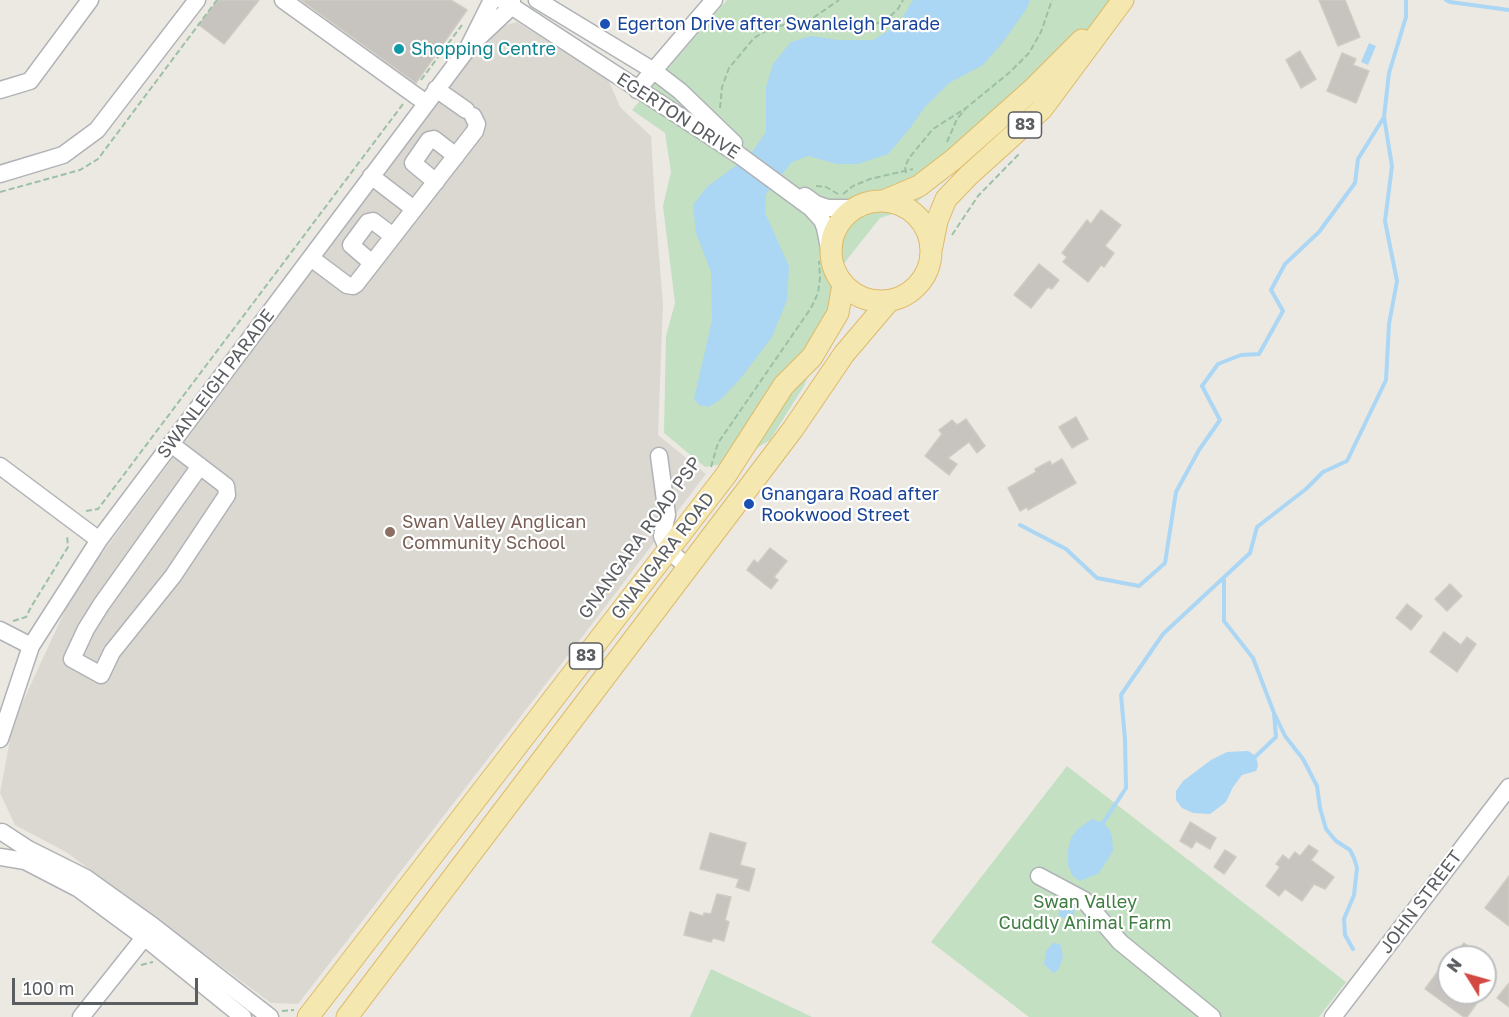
<!DOCTYPE html>
<style>
body{margin:0}
#map{position:relative;width:1509px;height:1017px;overflow:hidden;background:#ece9e3;font-family:"Golos Text",sans-serif}
canvas{display:block}
.north{position:absolute;left:1437px;top:945px;width:60px;height:60px;box-sizing:border-box;background:#fff;border:2px solid #bdbfc0;border-radius:50%;rotate:307deg;font-size:16px;font-weight:700;line-height:24px;text-align:center;color:#5b5e61}
.north::after{content:'';display:block;margin:auto;width:21px;height:27px;background:#d24942;clip-path:polygon(50% 0,100% 100%,50% 72%,0 100%)}
.scale{position:absolute;left:12px;top:978px;width:186px;height:27px;box-sizing:border-box;border:3px solid #5b5e61;border-top:0;padding-left:8px;font-size:18px;line-height:21px;white-space:nowrap;color:#5b5e61;-webkit-text-stroke:4px #fff;paint-order:stroke}
</style>
<div id="map">
<canvas width="1509" height="1017"></canvas>
<div class="north">N</div>
<div class="scale">100 m</div>
</div>
<script>
const g = document.querySelector('canvas').getContext('2d');
g.lineJoin = 'round';
function paint(path, color) {
  g.fillStyle = color;
  g.fill(path, 'evenodd');
}
function toPath(rows) {
  const path = new Path2D();
  for (const r of rows) {
    if (r.length === 3) {
      path.moveTo(r[0] + r[2], r[1]);
      path.arc(r[0], r[1], r[2], 0, 2 * Math.PI);
      continue;
    }
    path.moveTo(r[0], r[1]);
    for (let i = 2; i < r.length; i += 2) path.lineTo(r[i], r[i + 1]);
  }
  return path;
}
function strokePath(path, color, width, dash) {
  g.strokeStyle = color;
  g.lineWidth = width;
  g.lineCap = dash ? 'butt' : 'round';
  g.setLineDash(dash || []);
  g.stroke(path);
}
function write(font, color, halo, rows, align = 'center') {
  g.font = font + ' "Golos Text",sans-serif';
  g.lineWidth = 4.5;
  g.setLineDash([]);
  g.textBaseline = 'middle';
  g.strokeStyle = halo;
  g.fillStyle = color;
  for (const [text, x, y, turn = 0] of rows) {
    g.save();
    g.translate(x, y);
    g.rotate((+turn || 0) * Math.PI / 180);
    g.textAlign = isNaN(turn) ? turn : align;
    if (halo) g.strokeText(text, 0, 0);
    g.fillText(text, 0, 0);
    g.restore();
  }
}
paint(toPath([
 [517,22,608,79,620,107,651,136,655,205,663,304,658,435,706,474,586,632,298,1004,271,1003,66,852,15,825,0,793,13,723,74,591,492,29]
]), '#dbd8d1');
paint(toPath([
 [727,0,1116,0,1041,88,943,182,907,209,880,218,841,267,843,284,823,341,804,386,770,440,734,462,705,467,664,433,666,336,675,303,663,206,671,172,665,133,632,110],
 [1067,766,1346,982,1319,1017,1029,1017,931,942],
 [711,969,812,1017,690,1017]
]), '#c3e0c2');
paint(toPath([
 [913,0,1030,0,1027,8,1003,42,983,65,949,83,924,108,911,127,888,154,858,164,837,164,808,156,792,162,766,194,765,213,789,266,787,300,772,337,740,379,720,400,708,407,699,405,694,399,712,320,711,272,696,233,693,205,707,187,750,155,766,132,766,87,773,64,791,42,811,36,838,40,873,40,898,25],
 [1369,43,1376,46,1368,65,1361,62],
 [1248,751,1256,756,1258,766,1256,771,1242,775,1233,787,1226,802,1210,814,1193,813,1182,808,1176,800,1176,791,1183,781,1211,760,1227,752],
 [1092,819,1103,823,1109,829,1112,836,1113,851,1099,873,1080,881,1072,875,1068,865,1068,850,1071,838,1078,829],
 [1067,900,1075,905,1074,914,1068,919,1058,916,1062,902],
 [1053,943,1060,944,1063,956,1059,969,1053,973,1044,964,1046,951]
]), '#abd6f4');
strokePath(toPath([
 [1446,0,1450,2,1509,10],
 [1020,525,1066,549,1097,578,1139,586,1165,563,1176,492,1199,450,1220,420,1202,386,1218,364,1241,355,1259,354,1283,311,1271,290,1285,264,1319,232,1355,183,1358,159,1384,117,1389,73,1406,17,1406,0],
 [1224,580,1224,621,1253,658,1274,713,1276,737,1256,756],
 [1274,713,1285,736,1303,759,1317,786,1320,808,1326,829,1336,841,1350,850,1354,858,1357,868,1354,895,1344,919,1345,935,1353,949],
 [1103,823,1126,788,1125,739,1121,695,1163,634,1250,553,1257,527,1306,489,1323,472,1347,461,1386,380,1389,324,1397,281,1385,221,1392,166,1384,117]
]), '#abd6f4', 4);
const building = toPath([
 [218,0,259,0,224,44,199,25,218,0],
 [301,0,451,0,467,10,416,83,301,0],
 [1319,0,1345,0,1360,37,1338,46,1319,0],
 [1300,51,1316,79,1301,88,1286,60,1300,51],
 [1342,53,1356,59,1353,65,1369,71,1356,103,1327,91,1342,53],
 [1101,210,1121,225,1105,246,1114,253,1104,267,1101,265,1088,282,1063,262,1067,257,1062,253,1087,220,1091,224,1101,210],
 [1039,264,1059,280,1052,289,1048,287,1031,308,1014,295,1039,264],
 [1076,417,1088,439,1072,448,1059,427,1076,417],
 [966,419,985,446,977,453,969,442,948,458,957,464,949,475,925,456,942,434,939,430,952,420,957,425,966,419],
 [1062,459,1076,483,1028,510,1027,507,1020,511,1008,488,1036,472,1035,469,1050,461,1052,465,1062,459],
 [770,548,787,561,774,577,778,580,771,589,747,570,754,560,758,563,770,548],
 [1450,584,1462,596,1447,611,1435,599,1450,584],
 [1407,604,1422,616,1411,630,1396,618,1407,604],
 [1444,632,1461,645,1467,637,1476,644,1457,672,1430,652,1444,632],
 [1190,822,1216,838,1210,849,1196,841,1192,848,1180,841,1190,822],
 [710,833,746,843,740,865,755,869,749,891,736,887,739,879,700,869,710,833],
 [1309,845,1318,851,1311,860,1334,877,1325,889,1314,884,1302,901,1285,889,1279,896,1266,886,1280,867,1276,864,1283,855,1289,860,1295,852,1300,856,1309,845],
 [1225,850,1236,857,1224,874,1214,867,1225,850],
 [1509,876,1509,926,1485,908,1509,876],
 [717,894,731,897,725,920,729,922,724,941,713,938,711,942,684,935,690,912,703,916,704,913,711,914,717,894],
 [1464,943,1473,950,1468,957,1453,957,1464,943],
 [1449,956,1449,993,1470,993,1479,1000,1467,1017,1464,1017,1425,989,1449,956],
 [1509,983,1509,1007,1497,998,1509,983]
]);
paint(building, '#c7c4bf');
strokePath(building, '#cfcbc2', 1.5);
const minor = toPath([
 [283,0,426,103],
 [502,0,739,155,811,208,822,220,825,228,830,253],
 [537,0,654,71,680,91,734,143],
 [475,41,511,7,512,0],
 [436,89,466,110],
 [0,90,30,81,90,0],
 [637,90,714,0],
 [0,174,63,155,97,130,197,0],
 [371,176,414,209],
 [436,182,413,163,429,140,434,139,456,156],
 [805,196,816,204,828,208,853,208],
 [311,258,347,285,353,286,356,284,475,131,477,124,473,116],
 [372,263,351,245,368,222,373,221,393,236],
 [171,444,226,486,227,495,173,576,112,652,101,675,72,659,86,629,101,605,200,466],
 [659,456,667,515,662,536,668,550,689,568],
 [0,466,99,540],
 [0,630,31,646],
 [0,739,31,646,99,540,468,48,492,0],
 [2,832,28,849,86,878,153,926,270,1017],
 [0,857,25,861,79,889,144,937,243,1017],
 [1039,876,1084,900,1120,942,1212,1017],
 [81,1017,151,929],
 [1333,1017,1509,787]
]);
const major = toPath([
 [886,200,919,186,954,159,1035,87,1082,40],
 [881,251,50],
 [932,246,937,221,946,199,968,176,1042,109,1123,0],
 [308,1017,726,475,784,385,812,357,838,313,843,284],
 [347,1017,793,429,844,354,889,301]
]);
strokePath(minor, '#b0b3b6', 19);
strokePath(major, '#dfba69', 23);
strokePath(toPath([
 [813,18,849,26,870,26,886,20,898,9,903,0],
 [421,80,462,25],
 [720,108,722,87,729,68,754,38,771,28,813,18,839,0],
 [947,142,957,119,966,108],
 [906,173,905,167,909,158,933,129,966,108,1010,72,1029,53,1041,32,1052,0],
 [816,186,826,187,838,194],
 [0,192,80,170,98,159,217,0],
 [843,194,853,186,870,179,913,169],
 [952,235,978,196,1019,154],
 [905,305,920,295,927,287,940,262],
 [711,467,718,443,811,308,818,293,820,278,819,261],
 [86,511,98,509,403,104],
 [13,621,26,617,31,607,68,547,67,535],
 [141,965,153,962],
 [282,1011,294,1010]
]), '#9cc0a6', 2, [6, 3]);
strokePath(minor, '#fff', 16);
strokePath(major, '#f4e7af', 21);
for (const [x, y, r, color] of [
 [605,24,6,"#1a4fb4"],
 [399,49,6,"#0f9aa8"],
 [749,504,6,"#1a4fb4"],
 [390,532,6,"#8d6e63"]
]) {
  const dot = new Path2D();
  dot.arc(x, y, r, 0, 2 * Math.PI);
  g.fillStyle = color;
  g.fill(dot);
  strokePath(dot, '#fff', 2);
}
for (const [x, y, w] of [
 [1025,125,33],
 [586,656,33]
]) {
  const box = new Path2D();
  box.roundRect(x - w / 2, y - 13, w, 26, 4.5);
  g.fillStyle = '#fff';
  g.fill(box);
  strokePath(box, '#5b5e61', 1.5);
}
write('bold 16px', '#5b5e61', null, [
 ["83",1025,125],
 ["83",586,656]
]);
write('18px', '#164399', '#fff', [
 ["Egerton Drive after Swanleigh Parade",617,24],
 ["Gnangara Road after",761,494],
 ["Rookwood Street",761,515]
], 'left');
write('18px', '#0d838f', '#fff', [
 ["Shopping Centre",411,49]
], 'left');
write('18px', '#5b5e61', '#fff', [
 ["EGERTON DRIVE",678,116,33],
 ["SWANLEIGH PARADE",216,384,-53],
 ["GNANGARA ROAD PSP",640,538,-54],
 ["GNANGARA ROAD",663,556,-52],
 ["JOHN STREET",1421,902,-53]
]);
write('18px', '#785e54', '#fff', [
 ["Swan Valley Anglican",402,522],
 ["Community School",402,543]
], 'left');
write('18px', '#3f7d40', '#fff', [
 ["Swan Valley",1085,902],
 ["Cuddly Animal Farm",1085,923]
]);
</script>
